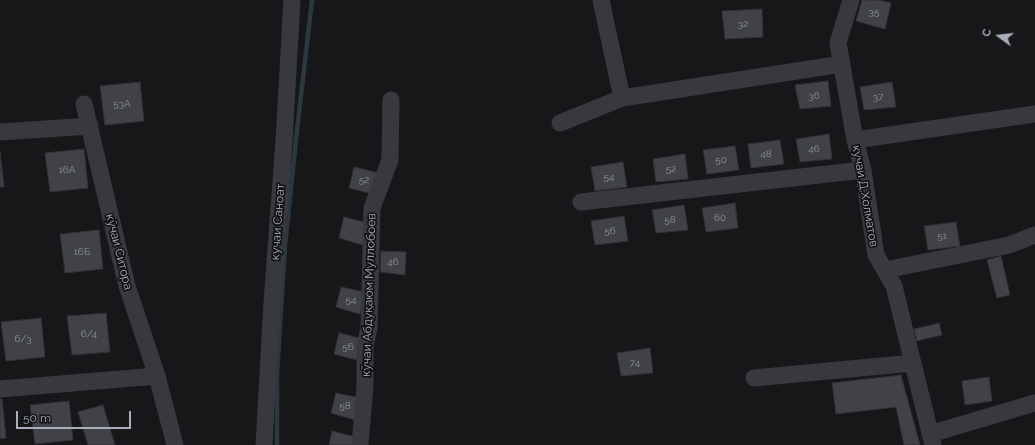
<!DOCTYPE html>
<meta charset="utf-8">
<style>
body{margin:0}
#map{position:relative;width:1035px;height:445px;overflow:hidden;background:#17171a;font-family:Raleway,sans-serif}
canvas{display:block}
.north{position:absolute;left:979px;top:16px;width:40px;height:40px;-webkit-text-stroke:3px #121215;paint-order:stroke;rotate:285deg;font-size:11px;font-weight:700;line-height:16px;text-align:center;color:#a8afba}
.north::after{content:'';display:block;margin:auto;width:14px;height:18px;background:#a8afba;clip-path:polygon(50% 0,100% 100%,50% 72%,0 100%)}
.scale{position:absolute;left:16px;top:411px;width:115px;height:18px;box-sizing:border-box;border:2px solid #a8afba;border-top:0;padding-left:5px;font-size:12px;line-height:14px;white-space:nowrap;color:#a8afba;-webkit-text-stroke:3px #121215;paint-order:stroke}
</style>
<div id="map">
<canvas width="1035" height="445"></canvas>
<div class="north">С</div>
<div class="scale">50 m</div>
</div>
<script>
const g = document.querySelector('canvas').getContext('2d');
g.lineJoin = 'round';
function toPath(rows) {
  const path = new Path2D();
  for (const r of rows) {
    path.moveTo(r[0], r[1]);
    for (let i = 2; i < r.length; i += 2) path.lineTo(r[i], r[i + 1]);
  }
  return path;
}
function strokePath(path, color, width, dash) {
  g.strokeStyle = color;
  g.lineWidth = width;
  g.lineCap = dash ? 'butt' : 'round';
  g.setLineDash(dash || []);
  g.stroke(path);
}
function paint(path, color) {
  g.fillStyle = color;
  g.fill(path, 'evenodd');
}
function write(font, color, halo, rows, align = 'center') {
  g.font = font + ' Raleway,sans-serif';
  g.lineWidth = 3.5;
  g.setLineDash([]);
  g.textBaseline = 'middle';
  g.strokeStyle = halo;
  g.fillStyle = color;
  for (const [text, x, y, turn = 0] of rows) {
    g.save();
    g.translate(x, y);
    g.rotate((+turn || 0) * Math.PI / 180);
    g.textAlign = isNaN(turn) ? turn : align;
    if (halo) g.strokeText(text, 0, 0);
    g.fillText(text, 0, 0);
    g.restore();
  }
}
strokePath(toPath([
 [277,445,277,373,285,246,296,139,312,0]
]), '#2c383f', 4.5);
const building = toPath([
 [862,0,878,0,891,3,885,29,856,21,862,0],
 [762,9,763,37,725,39,722,11,762,9],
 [828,81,831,106,800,109,795,85,828,81],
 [140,82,144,121,105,125,100,86,140,82],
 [892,82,896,107,864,110,860,87,892,82],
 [829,134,832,159,800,162,796,139,829,134],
 [780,140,784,164,751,168,748,144,780,140],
 [735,146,739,170,707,174,703,150,735,146],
 [84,149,88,188,50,192,45,153,84,149],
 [0,151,4,187,0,187,0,151],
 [685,154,688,179,656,182,653,159,685,154],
 [623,162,627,187,595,191,591,167,623,162],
 [354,167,378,173,373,194,349,188,354,167],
 [735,203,738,228,706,232,702,208,735,203],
 [684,205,688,230,656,233,652,210,684,205],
 [624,216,628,241,595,245,591,221,624,216],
 [344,217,368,223,363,245,339,238,344,217],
 [956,222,960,246,928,250,924,226,956,222],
 [99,230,103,269,65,273,60,234,99,230],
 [381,251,406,252,405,275,380,272,381,251],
 [1001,256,1010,295,997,298,987,260,1001,256],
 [341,287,365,292,360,314,336,307,341,287],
 [106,313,110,352,72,355,67,316,106,313],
 [41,318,45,357,6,361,1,322,41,318],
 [939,323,942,335,917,341,914,329,939,323],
 [339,333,363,339,357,360,334,354,339,333],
 [650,348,653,373,621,376,617,353,650,348],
 [901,375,920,445,904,445,896,407,836,414,832,383,901,375],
 [989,377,992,401,965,405,962,381,989,377],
 [336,393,360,398,355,420,331,413,336,393],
 [0,399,2,399,6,438,0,439,0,399],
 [69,401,73,440,35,444,30,405,69,401],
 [103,405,115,445,88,445,78,412,103,405],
 [332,431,356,437,354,445,329,445,332,431]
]);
paint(building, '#414247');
strokePath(building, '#313136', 1);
strokePath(toPath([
 [601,0,622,98],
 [851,0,838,43,855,140,863,170,876,255,894,286,933,445],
 [84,104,127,286,157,376],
 [560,123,622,98,842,64],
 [0,132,90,126],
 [855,140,1035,114],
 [581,202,863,170],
 [885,270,1009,245,1035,235],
 [754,378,913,363],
 [0,389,157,376,175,445],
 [930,434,1035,403],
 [264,445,272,303,284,141,292,0],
 [360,445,365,386,365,346,369,328,372,208,390,160,391,100]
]), '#38393f', 17);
write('10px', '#8e949d', null, [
 ["35",874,12],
 ["32",743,24],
 ["36",814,96],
 ["37",878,97],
 ["53А",122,104],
 ["46",814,149],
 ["48",766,154],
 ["50",721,160],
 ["52",671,169],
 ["16А",67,170],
 ["54",609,177],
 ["52",364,180],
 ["60",720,218],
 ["58",670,220],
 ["56",610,231],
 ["51",942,236],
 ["16Б",82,252],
 ["46",393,262],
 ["54",351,300],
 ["6/4",89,334],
 ["6/3",23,339],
 ["56",348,347],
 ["74",635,363],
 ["58",345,406]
]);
write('12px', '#a8afba', '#121215', [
 ["кучаи Д,Холматов",865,196,80],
 ["кучаи Саноат",278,222,-86],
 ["кӯчаи Ситора",119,252,76],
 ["кӯчаи Абдуқаюм Муллобоев",369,295,-88]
]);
</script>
